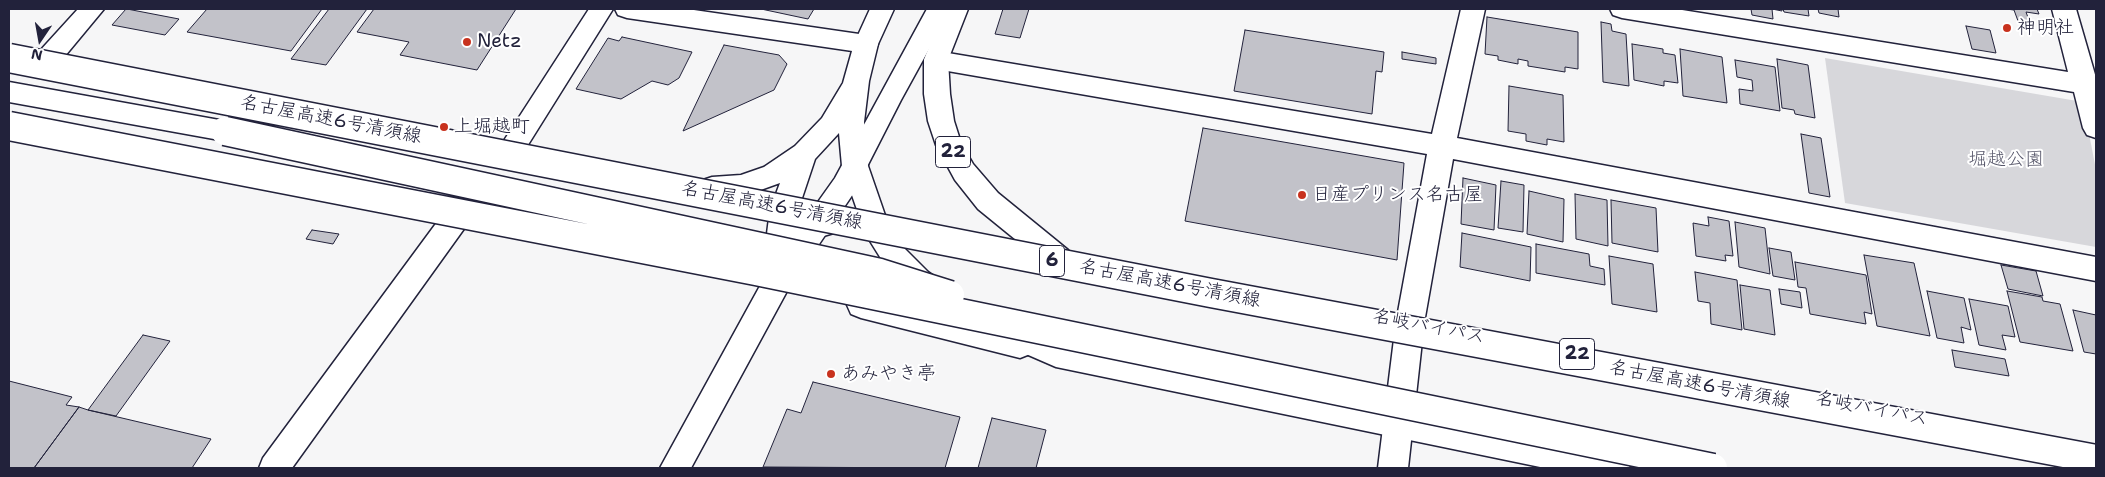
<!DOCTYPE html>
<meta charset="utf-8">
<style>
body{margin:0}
#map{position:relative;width:2105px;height:477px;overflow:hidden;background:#f6f6f7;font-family:"Shantell Sans",sans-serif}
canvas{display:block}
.frame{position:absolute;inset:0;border:10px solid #22223b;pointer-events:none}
.north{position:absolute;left:15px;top:15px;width:50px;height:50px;-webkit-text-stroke:4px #fff;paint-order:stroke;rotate:192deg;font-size:14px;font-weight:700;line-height:20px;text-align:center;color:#22223b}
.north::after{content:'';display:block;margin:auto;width:18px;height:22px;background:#22223b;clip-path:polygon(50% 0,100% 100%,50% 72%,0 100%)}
</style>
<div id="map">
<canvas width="2105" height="477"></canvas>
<div class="frame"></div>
<div class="north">N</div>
</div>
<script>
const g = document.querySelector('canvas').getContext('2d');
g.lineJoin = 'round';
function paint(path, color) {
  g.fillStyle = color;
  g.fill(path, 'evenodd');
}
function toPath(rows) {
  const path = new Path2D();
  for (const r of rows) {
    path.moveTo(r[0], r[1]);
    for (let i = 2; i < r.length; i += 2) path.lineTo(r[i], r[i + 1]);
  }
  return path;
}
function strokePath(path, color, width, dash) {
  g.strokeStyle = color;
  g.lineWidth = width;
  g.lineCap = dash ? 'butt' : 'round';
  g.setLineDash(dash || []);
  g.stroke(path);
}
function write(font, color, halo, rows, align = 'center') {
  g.font = font + ' "Shantell Sans","Klee One",sans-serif';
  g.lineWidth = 4;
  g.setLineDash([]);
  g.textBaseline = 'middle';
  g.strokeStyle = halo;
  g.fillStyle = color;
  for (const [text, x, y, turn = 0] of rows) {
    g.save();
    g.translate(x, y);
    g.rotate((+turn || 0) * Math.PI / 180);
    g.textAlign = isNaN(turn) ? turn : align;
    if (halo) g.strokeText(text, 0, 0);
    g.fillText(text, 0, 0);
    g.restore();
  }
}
paint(toPath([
 [1825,58,2083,102,2096,170,2096,247,1845,203]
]), '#d7d7db');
const building = toPath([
 [126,9,127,9,179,19,165,35,112,25,126,9],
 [207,9,322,9,291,51,187,32,207,9],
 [329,9,367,9,326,65,291,59,329,9],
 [374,9,516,9,477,70,400,55,409,42,357,32,374,9],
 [761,9,814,9,808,19,761,9],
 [1003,9,1029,9,1020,38,995,34,1003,9],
 [1751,9,1782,9,1782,11,1772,9,1773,19,1752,15,1751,9],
 [1783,9,1808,9,1809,16,1784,12,1783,9],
 [1818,9,1838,9,1839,17,1819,13,1818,9],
 [2006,9,2037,9,2039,14,2026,12,2030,23,2018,21,2014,10,2006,9],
 [1487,17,1578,32,1578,69,1565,67,1565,72,1528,66,1528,61,1518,59,1518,64,1498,60,1498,56,1485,54,1487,17],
 [1601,22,1611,24,1612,31,1626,34,1629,86,1603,82,1601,22],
 [1966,26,1990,30,1996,53,1972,49,1966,26],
 [1245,30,1384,52,1382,72,1376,71,1372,114,1234,91,1245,30],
 [622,37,692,52,679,78,668,85,652,81,621,99,576,89,608,38,619,41,622,37],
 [1632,44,1663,49,1663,53,1675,55,1678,83,1664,81,1664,86,1634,80,1632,44],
 [724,45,779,55,787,64,774,90,683,131,724,45],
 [1680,49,1722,57,1727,103,1683,96,1680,49],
 [1402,52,1436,58,1436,64,1402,59,1402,52],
 [1777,59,1808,65,1815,118,1795,114,1794,110,1782,108,1777,59],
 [1735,60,1775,67,1780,111,1740,104,1739,89,1753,91,1752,80,1737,77,1735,60],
 [1509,86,1563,95,1564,142,1547,139,1547,145,1526,141,1526,134,1508,131,1509,86],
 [1203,128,1404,163,1397,260,1185,221,1203,128],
 [1801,134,1821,138,1830,197,1809,193,1801,134],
 [1463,178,1496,185,1494,230,1461,224,1463,178],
 [1501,181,1524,185,1523,232,1498,228,1501,181],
 [1529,191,1564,199,1563,242,1527,234,1529,191],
 [1575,194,1607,200,1608,246,1576,239,1575,194],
 [1611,200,1656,208,1658,252,1612,243,1611,200],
 [1708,217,1729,221,1733,256,1725,255,1726,261,1696,256,1693,223,1709,226,1708,217],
 [1735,222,1765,228,1770,274,1739,267,1735,222],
 [312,230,339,234,333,244,306,239,312,230],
 [1462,233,1531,247,1530,281,1460,267,1462,233],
 [1536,244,1589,254,1590,266,1604,269,1605,285,1536,273,1536,244],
 [1769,248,1791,252,1795,280,1773,276,1769,248],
 [1864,255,1914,263,1930,336,1877,326,1864,255],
 [1609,256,1653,264,1657,312,1612,304,1609,256],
 [1795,262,1866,275,1872,314,1864,312,1866,324,1810,314,1806,288,1798,287,1795,262],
 [2001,265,2036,271,2043,296,2008,289,2001,265],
 [1695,272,1737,280,1742,330,1711,324,1710,303,1698,301,1695,272],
 [1740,285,1770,290,1775,335,1744,329,1740,285],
 [1779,289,1800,292,1802,308,1781,304,1779,289],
 [1927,291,1964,298,1971,330,1961,327,1964,343,1937,338,1927,291],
 [2007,291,2042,297,2043,301,2060,304,2073,351,2020,342,2007,291],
 [1969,299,2008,306,2015,337,2002,335,2006,350,1979,345,1969,299],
 [2073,310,2096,315,2096,354,2084,352,2073,310],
 [143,335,170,341,116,416,88,410,143,335],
 [1952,350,2005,359,2009,376,1955,367,1952,350],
 [9,381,72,397,66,405,79,407,34,468,9,468,9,381],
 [813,382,960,417,945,468,763,467,787,409,801,413,813,382],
 [79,407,88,410,211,439,192,468,34,468,79,407],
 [992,418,1046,430,1036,468,978,468,992,418]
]);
paint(building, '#c2c2c9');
strokePath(building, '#22223b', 1);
const street = toPath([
 [78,9,104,9,55,68,46,71,37,68,34,61,37,54,78,9],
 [589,9,613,9,521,156,512,160,503,156,499,149,503,142,589,9],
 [615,9,687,9,866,35,875,37,878,44,875,51,866,53,627,18,618,15,615,9],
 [1461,9,1485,9,1457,138,2096,257,2096,281,1453,159,1424,323,1408,468,1378,468,1396,323,1427,154,936,69,927,67,924,60,927,53,936,51,1432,134,1461,9],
 [1610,9,1676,9,2068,72,2052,9,2076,9,2096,78,2096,138,2087,135,2083,128,2074,92,1622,18,1613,15,1610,9],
 [456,207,466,210,470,218,466,226,292,468,259,468,263,458,446,210,456,207]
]);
const secondary = toPath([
 [927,9,951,9,901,100,853,194,786,293,691,468,660,468,766,275,835,178,927,9],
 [861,292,1020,332,1030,336,1035,345,1030,354,1020,358,861,318,851,314,847,305,851,296,861,292]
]);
const highway = toPath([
 [870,9,894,9,878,44,869,81,864,122,868,166,887,221,905,249,928,272,941,281,945,290,941,299,931,302,921,299,908,290,885,265,865,233,842,166,839,133,815,159,798,210,796,222,818,214,844,208,854,211,858,219,854,227,810,240,797,255,786,282,776,285,766,282,762,273,770,210,780,183,741,197,712,199,703,196,699,188,703,180,712,177,741,175,764,167,795,146,822,118,843,83,854,44,870,9],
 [944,9,968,9,948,60,950,94,954,121,961,143,973,164,998,193,1068,250,1072,258,1068,266,1058,270,1048,266,978,209,955,180,936,145,928,121,924,94,924,60,944,9],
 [9,82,225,121,234,124,238,131,234,138,225,141,9,102,9,82],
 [990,312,1059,341,1615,453,1626,458,1630,468,1545,468,1056,367,980,334,976,325,980,316,990,312]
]);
strokePath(street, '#22223b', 3);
strokePath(secondary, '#22223b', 3);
strokePath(highway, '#22223b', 3);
paint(street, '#fff');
paint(secondary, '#fff');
paint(highway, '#fff');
const highwayBridge = toPath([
 [9,58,1211,293,2096,459],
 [9,126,756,271,1713,468],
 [225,131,880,273,950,295]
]);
strokePath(highwayBridge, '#22223b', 31, []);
strokePath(highwayBridge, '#fff', 28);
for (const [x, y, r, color] of [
 [2007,28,5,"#c8321e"],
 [467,42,5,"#c8321e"],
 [444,127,5,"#c8321e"],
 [1302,195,5,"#c8321e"],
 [831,374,5,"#c8321e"]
]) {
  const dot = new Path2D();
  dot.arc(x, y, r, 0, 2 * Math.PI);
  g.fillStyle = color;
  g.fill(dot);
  strokePath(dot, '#fff', 2);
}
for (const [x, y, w] of [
 [953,152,35],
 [1052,261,25],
 [1577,354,35]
]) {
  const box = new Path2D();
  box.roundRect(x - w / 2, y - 15.5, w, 31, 4);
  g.fillStyle = '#fff';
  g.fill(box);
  strokePath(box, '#22223b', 1);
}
write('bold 18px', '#22223b', null, [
 ["22",953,152],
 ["6",1052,261],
 ["22",1577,354]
]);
write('19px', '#22223b', '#fff', [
 ["神明社",2017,28],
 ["Netz",477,42],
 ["上堀越町",454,127],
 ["日産プリンス名古屋",1312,195],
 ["あみやき亭",841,374]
], 'left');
write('19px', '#22223b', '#fff', [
 ["名古屋高速6号清須線",331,120,11],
 ["名古屋高速6号清須線",772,206,11],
 ["名古屋高速6号清須線",1170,284,11],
 ["名岐バイパス",1429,327,11],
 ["名古屋高速6号清須線",1700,385,11],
 ["名岐バイパス",1872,409,11]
]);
write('19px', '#58586b', '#fff', [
 ["堀越公園",2006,160]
]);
</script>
